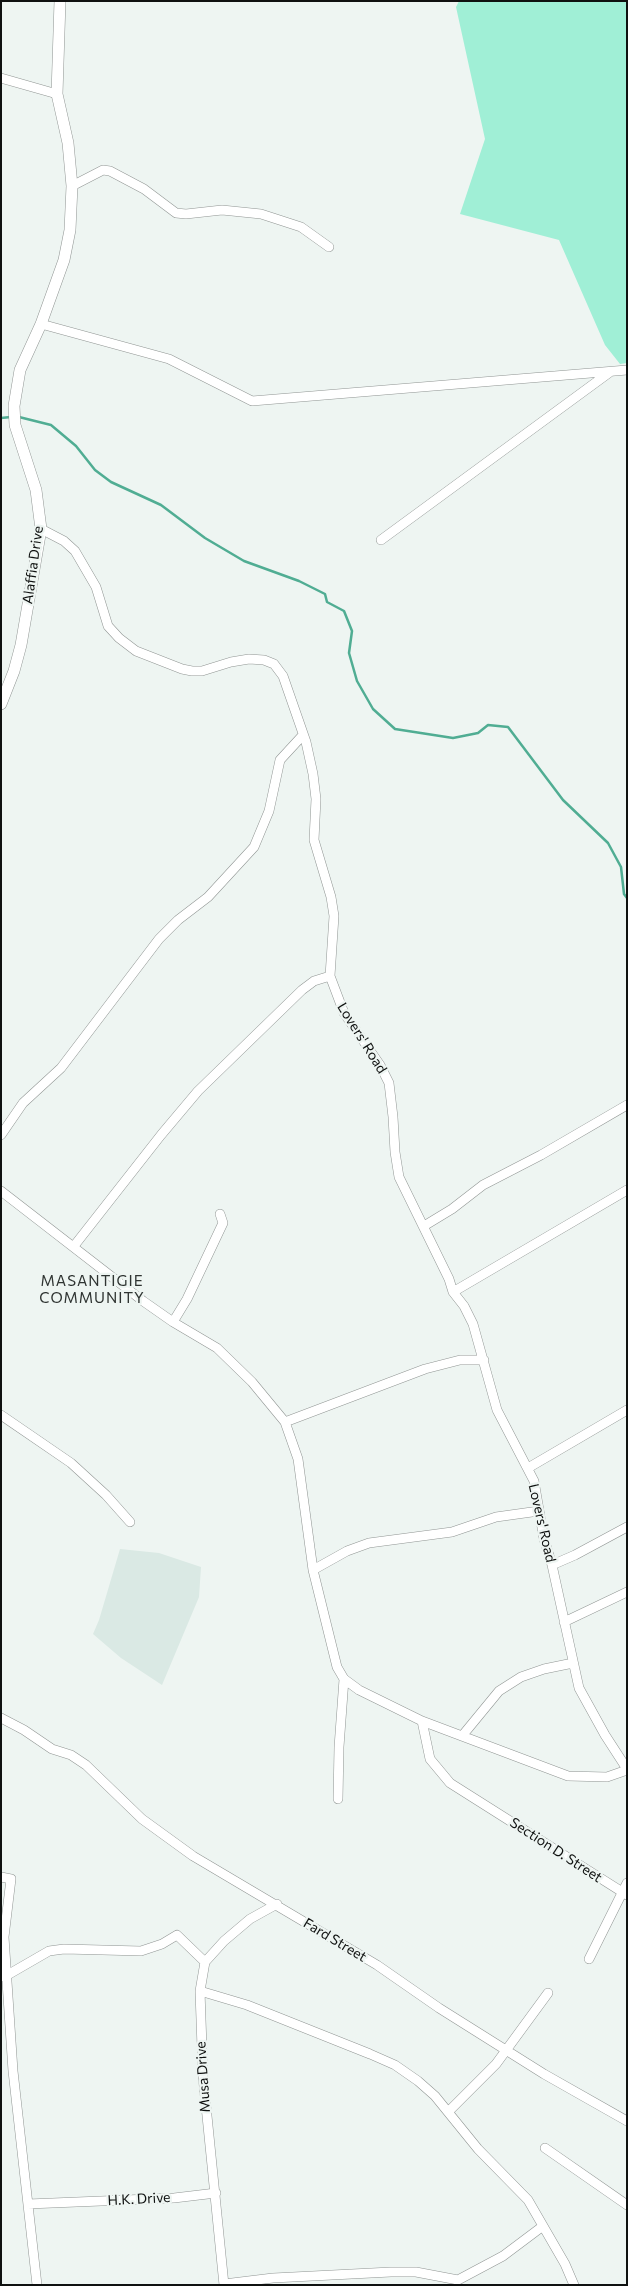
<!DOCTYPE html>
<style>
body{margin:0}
#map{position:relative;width:628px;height:2286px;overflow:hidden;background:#eef5f2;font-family:Commissioner,sans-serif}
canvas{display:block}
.frame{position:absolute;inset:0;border:2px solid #0f1110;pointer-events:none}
</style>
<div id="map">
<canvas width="628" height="2286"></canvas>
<div class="frame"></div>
</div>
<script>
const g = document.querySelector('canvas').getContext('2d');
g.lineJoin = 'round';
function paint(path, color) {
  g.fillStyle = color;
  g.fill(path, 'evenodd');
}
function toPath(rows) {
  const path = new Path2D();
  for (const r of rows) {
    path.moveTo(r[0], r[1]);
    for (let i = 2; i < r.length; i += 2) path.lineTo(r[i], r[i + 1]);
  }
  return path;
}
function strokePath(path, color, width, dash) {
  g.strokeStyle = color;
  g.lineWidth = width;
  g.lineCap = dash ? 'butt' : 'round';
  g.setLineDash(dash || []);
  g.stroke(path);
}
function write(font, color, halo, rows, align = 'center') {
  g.font = font + ' Commissioner,sans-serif';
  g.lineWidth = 4.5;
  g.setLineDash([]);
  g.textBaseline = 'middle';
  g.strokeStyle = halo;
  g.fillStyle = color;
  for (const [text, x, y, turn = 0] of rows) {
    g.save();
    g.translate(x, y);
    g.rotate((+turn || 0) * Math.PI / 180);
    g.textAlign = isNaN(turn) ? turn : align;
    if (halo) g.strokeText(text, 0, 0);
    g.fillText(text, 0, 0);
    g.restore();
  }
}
paint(toPath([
 [120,1549,159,1553,201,1567,199,1597,162,1685,121,1658,93,1634,99,1620]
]), '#dae9e4');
paint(toPath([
 [459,1,627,1,627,363,620,364,605,345,559,240,460,214,485,139,456,7]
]), '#a0efd6');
strokePath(toPath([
 [19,417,51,425,76,446,95,470,111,482,161,505,205,538,244,561,299,581,325,594,327,602,344,611,352,631,349,653,357,681,373,709,395,729,453,738,478,733,488,725,508,727,563,800,608,843,621,867,624,894,627,898],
 [1,418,11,417]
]), '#50ad93', 2.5);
const minor = toPath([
 [1,78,57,94],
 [72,186,103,170,110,171,144,189,176,213,186,214,222,210,261,214,301,227,329,247],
 [41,324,169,359,252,401,627,370],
 [41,529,64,541,75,551,96,587,108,626,119,638,136,651,182,669,192,671,202,671,231,662,249,659,264,660,274,664,283,676,306,742,313,774,316,799,314,840,331,897,334,916,330,976,344,1013,380,1065,389,1083,393,1117,395,1152,399,1177,449,1279,453,1292,464,1306,473,1324,497,1410,534,1481,544,1539,552,1565,579,1688,605,1735,627,1769],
 [381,540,610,372],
 [1,1135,23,1103,61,1068,159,939,178,920,208,897,254,847,269,811,280,760,303,735],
 [1,1191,143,1301,173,1322,217,1348,252,1382,285,1422,298,1459,313,1570,337,1667,344,1679,359,1690,422,1721,568,1776,607,1777,627,1770],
 [424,1226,452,1209,483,1185,541,1155,627,1105],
 [74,1246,161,1135,198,1091,302,990,314,981,330,976],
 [453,1292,627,1190],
 [173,1322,187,1299,223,1223,220,1214],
 [1,1415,71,1463,106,1495,130,1522],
 [285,1422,425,1369,460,1360,484,1360],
 [528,1468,627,1410],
 [552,1565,575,1555,627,1527],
 [313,1570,347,1551,369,1543,452,1532,496,1517,539,1511],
 [564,1622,627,1592],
 [1,1718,24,1730,52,1749,71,1755,86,1765,142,1819,193,1856,377,1965,439,2008,544,2074,627,2121],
 [422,1721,430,1759,450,1783,627,1895],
 [462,1736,499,1691,521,1677,544,1669,573,1663],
 [338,1799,339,1747,344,1679],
 [1,1877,11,1879,4,1937,13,2071,37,2285],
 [589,1959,627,1883],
 [4,1977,49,1951,64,1949,141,1951,162,1944,177,1935,205,1962],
 [200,1991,247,2005,370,2054,395,2065,418,2081,435,2096,478,2149,528,2200,565,2264,574,2285],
 [448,2112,496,2064,548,1993],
 [545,2148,627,2205],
 [28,2204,174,2198,216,2193],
 [224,2284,273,2278,391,2272,416,2272,458,2280,503,2256,543,2226],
 [224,2285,203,2076,200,1991,205,1962,224,1941,250,1919,277,1904]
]);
const tertiary = toPath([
 [1,704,14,671,21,645,41,529,36,490,15,425,14,406,20,370,41,324,64,260,70,230,72,186,68,143,57,94,60,1]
]);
strokePath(minor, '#909593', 10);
strokePath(tertiary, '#909593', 12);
strokePath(minor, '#fff', 9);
strokePath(tertiary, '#fff', 11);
write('14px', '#0f1110', '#eef5f2', [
 ["Alaffia Drive",33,565,-82],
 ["Lovers' Road",362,1038,58],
 ["Lovers' Road",542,1523,77],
 ["Section D. Street",556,1850,33],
 ["Fard Street",335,1940,31],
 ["Musa Drive",203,2077,-94],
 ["H.K. Drive",139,2199,-3]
]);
g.letterSpacing = '1px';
write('15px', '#2f3432', '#eef5f2', [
 ["MASANTIGIE",92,1281],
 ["COMMUNITY",92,1298]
]);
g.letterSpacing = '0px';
</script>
